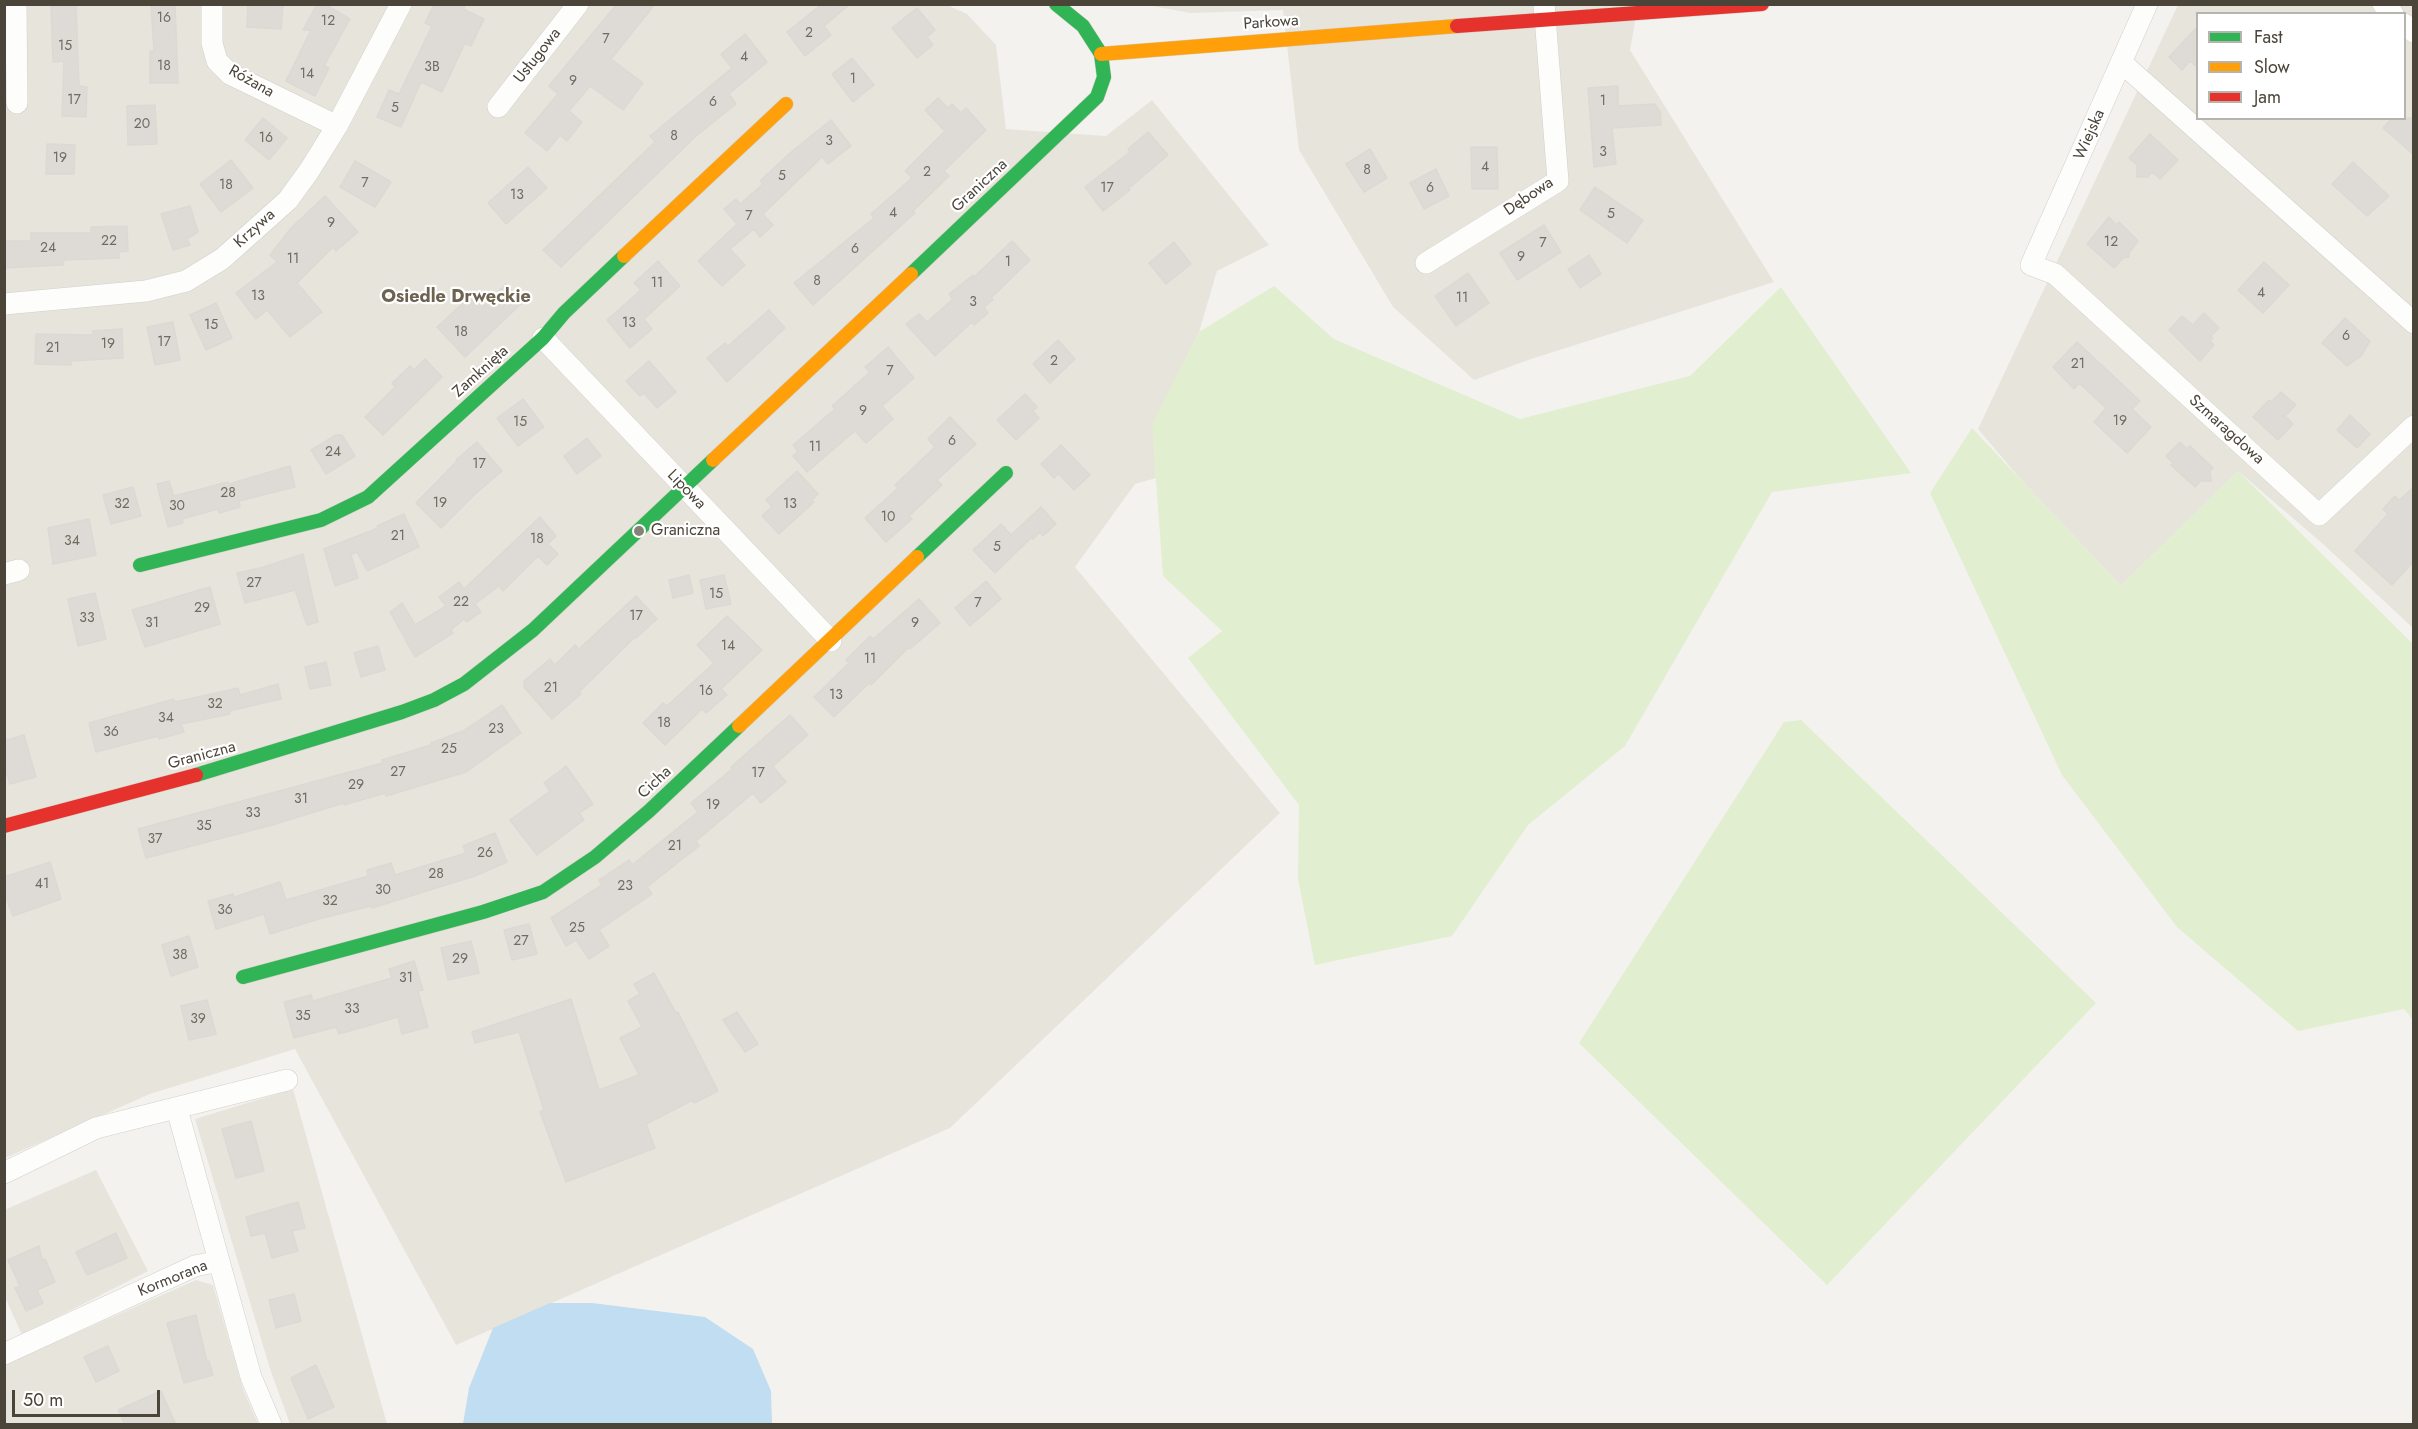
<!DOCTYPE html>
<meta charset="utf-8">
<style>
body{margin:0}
#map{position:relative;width:2418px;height:1429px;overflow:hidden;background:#f4f2ee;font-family:Jost,sans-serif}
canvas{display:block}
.frame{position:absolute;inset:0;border:6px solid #4b4439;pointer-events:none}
.legend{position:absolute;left:2196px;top:12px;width:210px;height:108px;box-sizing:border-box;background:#fff;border:2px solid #b7b4b0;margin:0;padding:8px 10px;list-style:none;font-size:18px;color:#4b4439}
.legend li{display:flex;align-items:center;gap:12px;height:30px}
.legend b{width:30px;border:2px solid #b7b4b0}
.scale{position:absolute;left:12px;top:1390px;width:148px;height:27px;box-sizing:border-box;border:3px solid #4b4439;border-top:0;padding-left:8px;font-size:18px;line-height:21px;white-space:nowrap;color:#4b4439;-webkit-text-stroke:4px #fff;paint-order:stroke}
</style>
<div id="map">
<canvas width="2418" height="1429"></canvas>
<div class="frame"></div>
<ul class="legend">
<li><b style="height:8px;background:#30b455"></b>Fast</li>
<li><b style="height:8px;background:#ff9f0a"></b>Slow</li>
<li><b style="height:8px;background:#e5322d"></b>Jam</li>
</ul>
<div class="scale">50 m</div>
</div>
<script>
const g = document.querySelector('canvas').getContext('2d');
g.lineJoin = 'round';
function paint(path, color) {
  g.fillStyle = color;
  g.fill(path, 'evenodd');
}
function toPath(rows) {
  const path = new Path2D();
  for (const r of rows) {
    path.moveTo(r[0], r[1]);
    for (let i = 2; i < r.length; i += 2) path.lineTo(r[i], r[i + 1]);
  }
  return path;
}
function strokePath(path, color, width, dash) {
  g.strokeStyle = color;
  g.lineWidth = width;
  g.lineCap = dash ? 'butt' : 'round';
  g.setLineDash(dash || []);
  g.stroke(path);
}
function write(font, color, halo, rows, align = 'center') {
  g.font = font + ' Jost,sans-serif';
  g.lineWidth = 4.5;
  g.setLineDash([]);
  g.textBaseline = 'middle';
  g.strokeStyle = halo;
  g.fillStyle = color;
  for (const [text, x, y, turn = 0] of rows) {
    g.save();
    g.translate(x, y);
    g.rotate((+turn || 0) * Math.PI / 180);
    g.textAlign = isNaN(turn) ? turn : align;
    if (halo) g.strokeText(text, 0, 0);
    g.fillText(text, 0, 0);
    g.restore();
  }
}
paint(toPath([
 [5,5,947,5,967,14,996,45,1006,129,1106,136,1152,100,1269,245,1217,271,1199,332,1153,424,1156,478,1135,484,1075,567,1280,813,950,1128,456,1345,295,1049,150,1094,5,1158],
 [1147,5,1638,5,1630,50,1774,282,1528,360,1474,380,1393,307,1299,150,1283,10,1191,13],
 [2178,5,2413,5,2413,628,2323,544,2238,471,2121,586,2023,482,1978,429],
 [2198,14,2404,14,2404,118,2198,118],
 [293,1089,387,1424,290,1424,270,1369,195,1119],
 [96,1170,148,1271,22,1335,5,1297,4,1210],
 [196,1280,213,1285,243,1389,258,1424,5,1424,4,1365]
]), '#e7e4dc');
paint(toPath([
 [1274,286,1334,339,1520,419,1690,376,1781,287,1911,473,1772,492,1625,746,1528,825,1452,936,1315,965,1298,879,1299,805,1188,658,1222,631,1163,576,1152,424,1199,332],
 [1972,428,2121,586,2238,471,2413,644,2413,1020,2404,1009,2298,1031,2177,927,2062,775,1930,493],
 [1801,720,2096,1003,1827,1285,1579,1043,1784,722]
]), '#e1eecf');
paint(toPath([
 [550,1303,592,1303,705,1317,753,1349,771,1391,772,1424,463,1424,469,1388,493,1328]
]), '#c0ddf1');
const building = toPath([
 [51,4,76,4,79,86,87,87,86,117,62,116,64,61,53,62,51,4],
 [151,4,175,4,178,83,150,83,150,51,154,51,151,4],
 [248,4,283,4,281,29,247,27,248,4],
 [317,4,324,4,350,19,324,66,329,68,315,96,286,81,311,30,303,30,317,4],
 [434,4,466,4,463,9,484,19,471,46,465,43,442,92,421,82,401,127,377,117,389,90,399,94,432,26,425,23,434,4],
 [617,4,655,4,611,59,643,83,623,110,590,86,569,111,582,122,567,141,560,135,547,151,525,133,558,94,549,86,617,4],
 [822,4,850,4,824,26,831,35,805,56,787,32,822,4],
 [917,8,935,30,927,37,933,45,917,58,892,28,917,8],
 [2198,26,2198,68,2190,61,2182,70,2169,57,2198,26],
 [745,34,767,62,729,94,736,104,696,136,561,267,543,250,655,142,650,136,732,68,721,54,745,34],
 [852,58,874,85,853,102,832,74,852,58],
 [1618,86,1618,106,1655,104,1660,112,1661,125,1612,128,1616,164,1594,167,1588,88,1618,86],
 [938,98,948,108,952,104,961,113,966,108,986,130,944,171,949,176,913,211,915,213,813,305,794,283,874,218,871,214,912,178,905,171,945,131,925,110,938,98],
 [155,105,157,144,128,145,127,106,155,105],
 [263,118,287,138,269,160,245,140,263,118],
 [2392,118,2414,118,2414,155,2383,128,2392,118],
 [831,120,851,146,828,164,822,157,763,214,773,225,760,237,754,229,730,249,745,265,722,286,698,261,737,224,724,209,736,199,740,204,763,184,760,181,790,153,831,120],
 [1148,132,1168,155,1128,189,1130,190,1103,211,1085,187,1130,152,1128,149,1148,132],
 [2150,134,2178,160,2160,179,2152,172,2148,177,2137,177,2137,165,2129,158,2150,134],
 [47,144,75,145,74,174,46,174,47,144],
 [1471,147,1497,147,1498,189,1472,189,1471,147],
 [1370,149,1387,178,1364,192,1346,164,1370,149],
 [231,160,253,188,221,212,200,184,231,160],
 [355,161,391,182,375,207,340,187,355,161],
 [2353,162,2389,196,2367,216,2332,184,2353,162],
 [528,167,547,188,506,224,488,203,528,167],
 [1436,169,1449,196,1424,209,1410,183,1436,169],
 [1595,187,1643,220,1627,243,1580,210,1595,187],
 [325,196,358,232,336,251,333,247,297,283,322,312,290,337,267,310,256,319,236,293,277,262,270,255,291,228,325,196],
 [190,206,198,232,187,239,190,245,173,250,161,214,190,206],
 [2109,217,2116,225,2119,222,2138,241,2129,253,2129,257,2123,258,2114,268,2087,244,2109,217],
 [1544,225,1561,252,1517,280,1500,253,1544,225],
 [127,226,128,251,119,252,119,258,64,260,63,265,4,268,4,241,31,241,31,233,91,233,91,227,127,226],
 [1012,241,1030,260,991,298,993,300,984,307,988,313,974,325,972,322,935,356,906,324,919,314,927,322,953,299,949,294,973,275,974,277,1012,241],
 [1174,242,1191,264,1166,284,1149,263,1174,242],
 [1589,255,1601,274,1580,288,1568,269,1589,255],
 [658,261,680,286,644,319,652,329,630,348,607,320,641,290,634,283,658,261],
 [2264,262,2289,285,2263,313,2238,290,2264,262],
 [1468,273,1489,303,1456,326,1435,296,1468,273],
 [506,284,523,302,465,357,437,327,473,294,484,306,506,284],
 [216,303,232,338,206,350,190,315,216,303],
 [769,310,785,328,727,382,707,358,725,343,728,346,769,310],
 [2204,313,2219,328,2211,336,2213,338,2210,341,2214,345,2200,361,2169,330,2182,316,2193,325,2204,313],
 [2345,318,2370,341,2361,356,2347,366,2322,343,2345,318],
 [173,322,180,360,155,365,147,327,173,322],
 [122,329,123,358,71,361,71,365,35,364,36,334,93,335,93,331,122,329],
 [1058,340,1075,359,1050,383,1033,364,1058,340],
 [2077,342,2140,401,2132,409,2151,427,2127,453,2094,422,2106,408,2079,383,2074,389,2053,367,2077,342],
 [888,347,914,378,882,406,893,419,866,443,855,431,807,472,793,456,798,451,793,445,835,409,832,406,870,372,865,367,888,347],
 [425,359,442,377,383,435,365,417,395,387,392,383,410,366,414,370,425,359],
 [649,361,676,392,657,408,644,393,640,396,626,381,649,361],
 [2281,392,2296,405,2285,416,2293,424,2278,440,2253,417,2269,400,2271,402,2281,392],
 [1025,394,1037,407,1033,411,1039,418,1016,440,997,420,1025,394],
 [523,399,544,427,518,446,497,418,523,399],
 [2350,415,2370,434,2357,448,2337,430,2350,415],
 [950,417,976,444,937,480,942,485,909,516,912,519,886,542,865,518,898,488,895,485,935,447,928,439,950,417],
 [336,435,342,435,355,456,326,474,311,450,336,435],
 [587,438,601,456,577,474,564,456,587,438],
 [477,442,502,471,473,496,441,528,416,503,457,461,456,460,477,442],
 [2180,442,2187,449,2190,446,2213,468,2210,471,2211,481,2201,481,2195,487,2171,465,2173,463,2166,456,2180,442],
 [1061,445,1090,475,1074,490,1059,474,1054,478,1041,464,1061,445],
 [290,466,295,487,239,501,240,507,219,513,218,509,182,519,183,523,168,527,157,484,169,481,174,496,220,484,228,482,229,484,290,466],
 [797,471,818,494,812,500,814,502,779,534,762,516,772,507,766,500,797,471],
 [133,487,141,516,111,524,103,495,133,487],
 [2414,487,2414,561,2392,585,2355,551,2388,514,2383,509,2395,496,2399,500,2414,487],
 [1041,507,1056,524,1043,536,1040,532,1033,539,1032,537,995,573,973,550,1001,524,1011,535,1041,507],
 [404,514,419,547,367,571,357,552,351,555,358,578,335,586,324,549,378,528,377,526,404,514],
 [540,517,556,536,548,544,558,554,547,565,538,556,503,591,499,586,475,604,481,612,467,622,464,619,451,630,453,633,415,657,390,612,402,603,415,625,446,606,439,597,459,582,464,589,540,517],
 [89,519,96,555,53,564,48,528,89,519],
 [303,554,318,622,307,625,295,590,245,603,237,573,264,567,303,554],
 [689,575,693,593,673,598,669,580,689,575],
 [724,575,731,604,706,609,700,580,724,575],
 [986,581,1001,599,970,626,955,608,986,581],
 [210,587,220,624,145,647,132,610,210,587],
 [95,593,106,639,78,646,68,599,95,593],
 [636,596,657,619,636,638,635,637,579,692,581,694,552,719,524,687,524,681,550,659,555,665,575,645,579,649,636,596],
 [919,599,940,623,910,649,909,647,871,685,869,683,834,717,814,697,849,663,846,660,870,636,873,639,919,599],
 [727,616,762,650,721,689,727,695,706,713,702,709,665,745,643,723,663,703,667,706,714,663,697,645,727,616],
 [378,646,385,670,361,677,354,653,378,646],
 [326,662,331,685,310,689,305,667,326,662],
 [278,684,281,699,229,711,230,714,181,724,184,732,159,739,158,736,96,752,89,723,174,699,175,702,238,688,240,695,278,684],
 [502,705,521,733,466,772,386,796,385,793,344,805,344,803,272,825,146,858,138,829,383,763,382,760,431,745,431,743,463,731,502,705],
 [790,715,808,735,773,766,786,782,761,803,753,793,696,841,699,846,647,887,652,894,599,930,609,946,589,959,576,940,566,946,551,918,602,885,599,880,629,860,632,865,698,812,691,803,732,769,731,767,790,715],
 [24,735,36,777,10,784,4,765,4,741,24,735],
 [566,766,593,804,579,813,584,820,537,855,510,820,550,791,544,783,566,766],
 [495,833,507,862,475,876,372,908,371,906,319,919,270,934,264,914,216,929,208,901,233,894,234,897,280,882,286,900,368,876,367,870,391,863,395,875,466,853,463,846,495,833],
 [50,862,61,899,13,916,4,892,4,877,50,862],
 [529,924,537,954,512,960,504,930,529,924],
 [189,936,198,967,171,976,162,945,189,936],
 [471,941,479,973,448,980,441,948,471,941],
 [414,961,423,990,418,991,428,1027,402,1034,398,1017,339,1034,336,1027,294,1038,284,1002,311,995,313,1001,392,978,389,969,414,961],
 [654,973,676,1013,678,1012,718,1091,694,1103,693,1100,646,1124,655,1148,566,1182,540,1112,544,1110,519,1032,475,1043,472,1032,571,999,599,1090,639,1075,620,1038,642,1027,628,1001,640,994,634,984,654,973],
 [207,1000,216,1034,189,1040,181,1006,207,1000],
 [737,1012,758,1044,745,1052,723,1020,737,1012],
 [251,1121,264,1171,236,1178,222,1129,251,1121],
 [298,1202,305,1228,292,1231,298,1251,272,1258,265,1233,251,1236,246,1217,298,1202],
 [116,1233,127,1258,87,1275,76,1252,116,1233],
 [39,1246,42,1260,45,1259,55,1282,37,1290,43,1303,26,1311,15,1288,20,1286,8,1260,39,1246],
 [294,1294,301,1321,276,1328,269,1300,294,1294],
 [196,1315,207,1362,209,1361,213,1375,184,1383,167,1323,196,1315],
 [108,1346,119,1371,96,1382,84,1357,108,1346],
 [316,1365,334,1407,308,1419,291,1378,316,1365],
 [161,1391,176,1425,125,1425,118,1410,161,1391]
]);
paint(building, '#dedbd6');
strokePath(building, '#dcd9d4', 1.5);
const street = toPath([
 [16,4,17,103],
 [212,4,212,43,217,61,230,74,337,126],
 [2147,4,2031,265,2055,274,2319,515,2414,426],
 [2383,4,2393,14],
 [2404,24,2414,32],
 [2122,63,2414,323],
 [498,107,578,4],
 [1426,263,1558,181,1544,4],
 [4,304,146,291,186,281,222,259,288,200,309,171,337,126,401,4],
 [543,338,831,641],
 [4,574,19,570],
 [177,1109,219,1261],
 [4,1173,96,1128,287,1080],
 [4,1354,195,1266,219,1261,251,1377,271,1424]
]);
const fast = toPath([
 [911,274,1097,97,1104,77,1101,54,1083,26,1056,4],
 [917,557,1006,473],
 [140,565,321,520,368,497,543,338,564,313,624,256],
 [196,775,402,712,434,700,464,684,533,630,713,460],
 [243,977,483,912,543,892,595,857,649,811,739,726]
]);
const slow = toPath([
 [1101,54,1457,26],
 [624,256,786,104],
 [713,460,911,274],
 [739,726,917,557]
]);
const jam = toPath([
 [1457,26,1762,4],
 [4,826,196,775]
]);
strokePath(street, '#d2d0cb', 22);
strokePath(fast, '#d3cfc5', 15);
strokePath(slow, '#d3cfc5', 15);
strokePath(jam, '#d3cfc5', 15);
strokePath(street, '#fdfdfc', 21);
strokePath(fast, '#30b455', 14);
strokePath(slow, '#ff9f0a', 14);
strokePath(jam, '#e5322d', 14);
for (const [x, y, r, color] of [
 [639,531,6,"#868178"]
]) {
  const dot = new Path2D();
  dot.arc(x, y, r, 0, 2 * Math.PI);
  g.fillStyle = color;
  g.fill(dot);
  strokePath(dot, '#fff', 2);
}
write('14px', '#706a61', null, [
 ["16",164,19],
 ["12",328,22],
 ["2",809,34],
 ["7",606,40],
 ["15",65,47],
 ["4",744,58],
 ["18",164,67],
 ["3B",432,68],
 ["14",307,75],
 ["1",853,80],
 ["9",573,82],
 ["17",74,101],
 ["1",1603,102],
 ["6",713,103],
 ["5",395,109],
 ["20",142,125],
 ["8",674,137],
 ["16",266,139],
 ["3",829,142],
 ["3",1603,153],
 ["19",60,159],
 ["4",1485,168],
 ["8",1367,171],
 ["2",927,173],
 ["5",782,177],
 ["7",365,184],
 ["18",226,186],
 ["17",1107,189],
 ["6",1430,189],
 ["13",517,196],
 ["4",893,214],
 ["5",1611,215],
 ["7",749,217],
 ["9",331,224],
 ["22",109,242],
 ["12",2111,243],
 ["7",1543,244],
 ["24",48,249],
 ["6",855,250],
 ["9",1521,258],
 ["11",293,260],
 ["1",1008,263],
 ["8",817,282],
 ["11",657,284],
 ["4",2261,294],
 ["13",258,297],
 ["11",1462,299],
 ["3",973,303],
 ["13",629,324],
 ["15",211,326],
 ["18",461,333],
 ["6",2346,337],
 ["17",164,343],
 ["19",108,345],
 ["21",53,349],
 ["2",1054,362],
 ["21",2078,365],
 ["7",890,372],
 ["9",863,412],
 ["19",2120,422],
 ["15",520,423],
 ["6",952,442],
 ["11",815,448],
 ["24",333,453],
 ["17",479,465],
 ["28",228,494],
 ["19",440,504],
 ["32",122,505],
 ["13",790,505],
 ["30",177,507],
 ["10",888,518],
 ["21",398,537],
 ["18",537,540],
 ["34",72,542],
 ["5",997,548],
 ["27",254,584],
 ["15",716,595],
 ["22",461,603],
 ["7",978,604],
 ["29",202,609],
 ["17",636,617],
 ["33",87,619],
 ["31",152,624],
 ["9",915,624],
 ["14",728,647],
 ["11",870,660],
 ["21",551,689],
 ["16",706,692],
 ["13",836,696],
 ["32",215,705],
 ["34",166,719],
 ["18",664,724],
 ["23",496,730],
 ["36",111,733],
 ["25",449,750],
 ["27",398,773],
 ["17",758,774],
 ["29",356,786],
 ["31",301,800],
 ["19",713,806],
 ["33",253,814],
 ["35",204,827],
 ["37",155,840],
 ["21",675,847],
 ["26",485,854],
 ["28",436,875],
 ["41",42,885],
 ["23",625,887],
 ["30",383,891],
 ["32",330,902],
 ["36",225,911],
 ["25",577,929],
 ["27",521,942],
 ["38",180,956],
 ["29",460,960],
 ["31",406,979],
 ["33",352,1010],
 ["35",303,1017],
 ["39",198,1020]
]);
write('16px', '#4b4439', '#fff', [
 ["Parkowa",1271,23,-4],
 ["Usługowa",538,56,-52],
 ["Różana",251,82,29],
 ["Wiejska",2090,135,-66],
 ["Graniczna",980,186,-43],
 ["Dębowa",1529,197,-34],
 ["Krzywa",255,229,-42],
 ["Zamknięta",481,372,-42],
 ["Szmaragdowa",2226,430,42],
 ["Lipowa",686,490,46],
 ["Graniczna",202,756,-15],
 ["Cicha",655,783,-43],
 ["Kormorana",173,1279,-22]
]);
write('16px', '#4b4439', '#fff', [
 ["Graniczna",651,531]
], 'left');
write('bold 18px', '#6e6250', '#fff', [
 ["Osiedle Drwęckie",456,298]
]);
</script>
